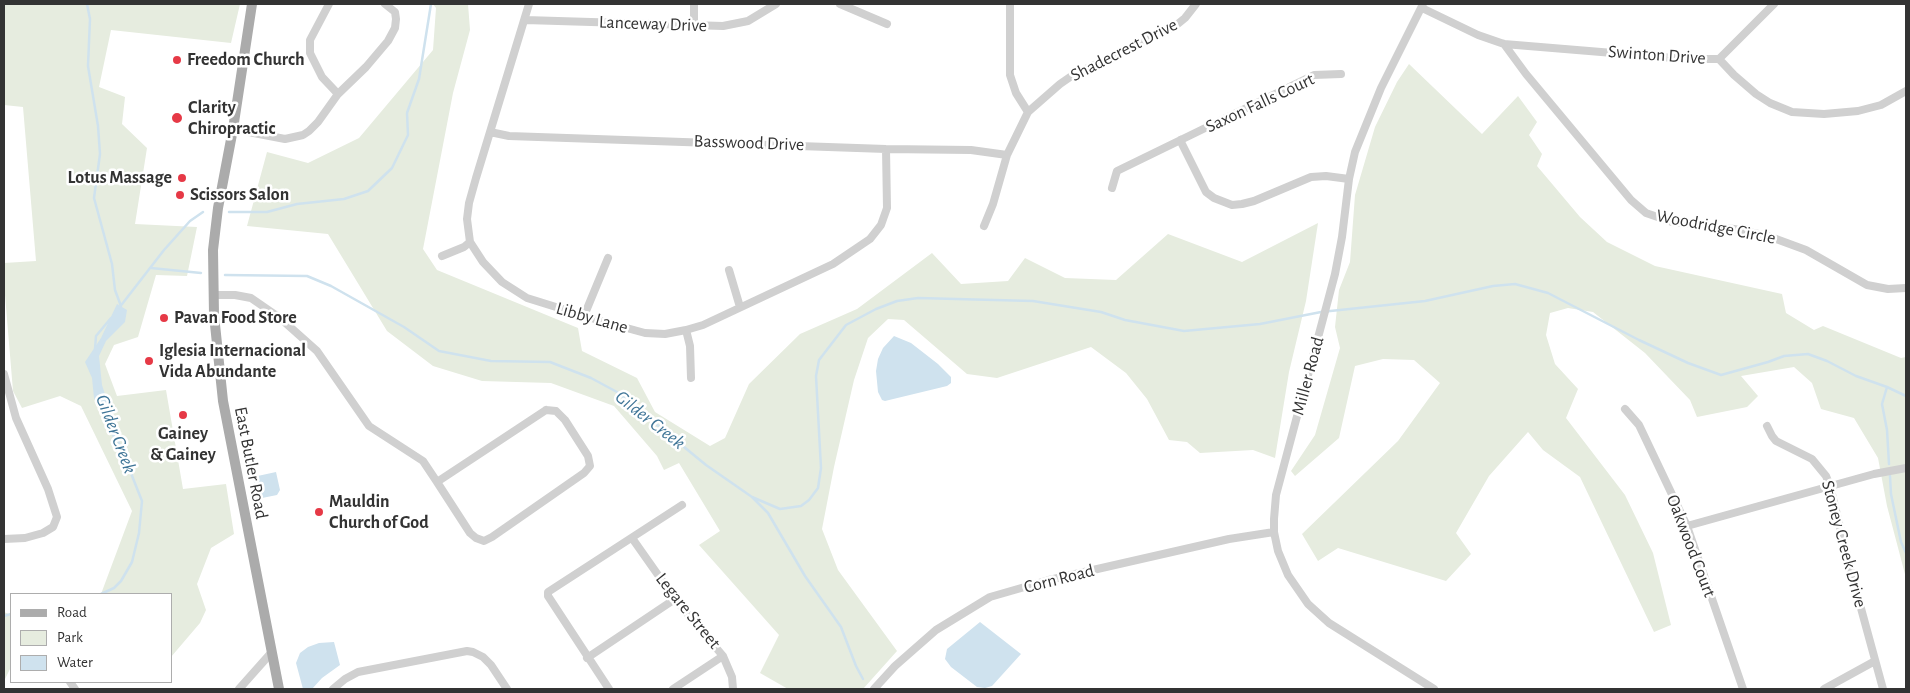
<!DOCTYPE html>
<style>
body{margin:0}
#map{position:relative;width:1910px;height:693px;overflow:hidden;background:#fff;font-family:"Alegreya Sans",sans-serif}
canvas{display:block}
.frame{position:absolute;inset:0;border:5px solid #333;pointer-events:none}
.legend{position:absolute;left:10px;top:593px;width:162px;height:90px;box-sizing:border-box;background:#fff;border:1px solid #adadad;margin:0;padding:6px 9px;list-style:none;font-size:15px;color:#333}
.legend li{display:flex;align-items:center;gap:10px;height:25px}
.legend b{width:25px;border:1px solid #adadad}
</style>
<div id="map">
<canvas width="1910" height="693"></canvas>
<div class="frame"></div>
<ul class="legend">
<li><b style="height:6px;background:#ababab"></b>Road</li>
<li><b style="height:14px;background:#e6ecdf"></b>Park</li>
<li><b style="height:14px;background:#cfe2ee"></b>Water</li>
</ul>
</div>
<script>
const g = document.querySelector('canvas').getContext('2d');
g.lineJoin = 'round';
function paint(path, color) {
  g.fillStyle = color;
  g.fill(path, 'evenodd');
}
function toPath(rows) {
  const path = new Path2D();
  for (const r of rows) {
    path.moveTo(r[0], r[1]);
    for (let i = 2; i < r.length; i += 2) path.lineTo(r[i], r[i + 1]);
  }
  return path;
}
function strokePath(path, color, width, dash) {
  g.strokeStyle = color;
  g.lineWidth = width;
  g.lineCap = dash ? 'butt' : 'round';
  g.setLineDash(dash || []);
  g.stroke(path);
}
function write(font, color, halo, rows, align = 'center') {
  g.font = font + ' "Alegreya Sans",sans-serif';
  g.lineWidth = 5;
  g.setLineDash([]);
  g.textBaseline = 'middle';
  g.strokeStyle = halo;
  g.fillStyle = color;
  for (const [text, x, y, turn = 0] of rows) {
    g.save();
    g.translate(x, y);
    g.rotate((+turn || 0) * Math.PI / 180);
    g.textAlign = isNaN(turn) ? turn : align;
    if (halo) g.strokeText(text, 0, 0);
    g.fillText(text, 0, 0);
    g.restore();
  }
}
paint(toPath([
 [4,4,240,4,231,43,111,30,99,87,125,97,122,124,147,148,135,224,197,227,187,276,156,275,138,337,114,345,105,364,117,396,166,390,183,489,226,484,234,534,211,548,197,584,206,610,200,623,171,657,171,594,101,594,132,511,81,406,60,396,22,408,13,391,4,283,4,263,36,261,23,107,4,105],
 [433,4,468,4,470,30,453,93,423,249,437,270,578,328,582,351,637,378,655,412,710,446,725,438,749,384,800,334,857,309,932,253,961,284,1008,281,1025,258,1065,278,1116,280,1168,234,1242,262,1318,223,1306,301,1289,372,1275,458,1253,450,1200,453,1187,442,1169,440,1147,399,1126,373,1091,347,997,378,967,374,904,320,888,319,868,338,854,380,834,467,822,529,838,570,897,651,863,689,788,689,760,673,779,635,699,545,720,531,679,463,664,470,657,456,614,406,551,383,482,381,433,366,387,331,328,234,247,226,267,152,308,163,359,138,433,50,436,8],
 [1409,64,1482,134,1518,96,1537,122,1529,135,1542,154,1537,166,1580,217,1607,242,1655,266,1782,294,1786,313,1814,330,1823,326,1901,358,1906,357,1906,578,1887,506,1878,458,1854,418,1821,409,1812,383,1794,367,1741,376,1758,396,1747,407,1697,417,1690,400,1645,353,1593,312,1568,308,1550,313,1546,335,1555,364,1578,389,1566,418,1625,495,1653,553,1671,625,1654,632,1580,477,1543,450,1528,432,1489,476,1456,533,1471,554,1446,581,1338,548,1318,561,1302,534,1398,441,1440,383,1414,360,1383,359,1355,366,1339,438,1295,476,1291,471,1315,435,1340,348,1335,327,1339,290,1350,262,1355,195,1375,127,1397,82],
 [4,612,11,615,11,667,4,681]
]), '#e6ecdf');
paint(toPath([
 [117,304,127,310,125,322,106,341,99,356,102,385,113,419,122,438,115,442,94,398,92,378,85,362,101,338],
 [894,336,911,343,938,364,951,377,951,383,947,386,885,401,882,400,878,392,876,371,878,359,883,348],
 [276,472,280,490,277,495,257,499,253,477],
 [980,622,1021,654,992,686,985,688,977,687,951,667,945,659,947,649],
 [334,642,340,665,322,678,312,689,303,689,296,663,300,653,308,647,319,643]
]), '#cfe2ee');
strokePath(toPath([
 [87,4,90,19,88,66,98,126,100,154,94,198,112,264,115,290,121,306],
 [229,212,267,212,297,204,344,199,368,191,392,168,408,135,407,113,419,79,431,4],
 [151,268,201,273],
 [225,275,307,276,331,286,404,327,439,351,491,361,550,362,591,378,617,392,706,465,752,497,768,513,805,576,841,627,856,666,863,679],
 [119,308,164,250,190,221,203,212],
 [95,349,96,336,111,318],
 [1887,387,1882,404,1887,430,1889,464],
 [1890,476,1891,494,1901,542,1906,553],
 [752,497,780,509,801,506,809,500,818,488,821,468,816,376,819,360,846,325,876,309,897,301,918,298,1033,301,1101,312,1125,320,1184,331,1260,324,1321,312,1425,301,1493,286,1515,284,1548,293,1639,340,1688,363,1721,375,1768,362,1784,356,1808,354,1827,361,1856,376,1887,387,1906,396],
 [101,594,114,588,121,581,132,562,139,533,142,501,117,438],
 [4,616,11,614]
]), '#cfe2ee', 2.5);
strokePath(toPath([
 [329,4,310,40,310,53,322,77,338,94],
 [529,4,476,178,469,203,467,219,470,242,483,262,502,282,527,298,601,321,645,333,665,334,686,330,703,325,833,264,870,239,881,225,887,208,886,149],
 [694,4,694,26],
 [840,4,887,24],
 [1010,4,1010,75,1016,93,1028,112],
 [1423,4,1381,88,1355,152,1349,179,1342,237,1335,274,1276,495,1274,519,1274,532,1278,551,1288,575,1308,604,1329,623,1434,689],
 [1422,8,1478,35,1504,44,1686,59,1719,59,1734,75,1756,94,1770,103,1792,112,1824,114,1858,111,1881,105,1906,91],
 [525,20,723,26,748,21,776,4],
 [1504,44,1526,74,1631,200,1646,213,1672,222,1734,229,1768,236,1806,250,1867,285,1888,289,1906,288],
 [1719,59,1774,4],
 [233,129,285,139,303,135,309,131,318,122,338,94,366,67,388,41,395,28,396,19,395,12,385,4],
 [490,132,509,136,886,149,971,150,1007,155],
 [1180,140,1206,192,1214,198,1232,205,1242,204,1254,201,1311,177,1326,176,1349,179],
 [1112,188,1117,171,1314,75,1341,74],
 [984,226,993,204,1007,155,1028,112,1060,84,1073,75,1174,27,1185,18,1196,4],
 [442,256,464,247,470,242],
 [729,270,740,307],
 [213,295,235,295,251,298,280,318,317,351,369,426,423,461,437,482],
 [584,316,608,258],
 [686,330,690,346,691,378],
 [4,374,16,418,48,489,57,517,53,527,43,533,25,538,4,539],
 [1625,409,1639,425,1687,526,1743,689],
 [546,410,556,411,565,420,588,456,590,466,584,473,492,537,484,541,476,538,470,533,437,482,546,410],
 [1767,426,1772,436,1776,441,1812,459,1826,476,1830,486,1850,568,1883,689],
 [1687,526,1874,474,1906,468],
 [632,538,675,599,723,656,732,677,733,689],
 [587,658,675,599],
 [70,682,75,689],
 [239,689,271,653],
 [333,689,345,679,358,672,467,651,473,652,483,657,491,665,507,689],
 [609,689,548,596,548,592,682,505],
 [673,689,723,656],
 [874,689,895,666,936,630,990,597,1049,580,1229,539,1274,532],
 [1824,689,1875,661]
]), '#d0d0d0', 8);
strokePath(toPath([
 [252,4,233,129,218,208,213,250,214,315,223,401,279,689]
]), '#ababab', 10);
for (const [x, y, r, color] of [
 [177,60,5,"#e63946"],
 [177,118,6,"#e63946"],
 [182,178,5,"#e63946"],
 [180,195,5,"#e63946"],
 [164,318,5,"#e63946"],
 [149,361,5,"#e63946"],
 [183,415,5,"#e63946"],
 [319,512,5,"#e63946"]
]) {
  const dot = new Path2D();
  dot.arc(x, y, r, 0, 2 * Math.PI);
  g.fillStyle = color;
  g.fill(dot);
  strokePath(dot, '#fff', 2);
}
write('18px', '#333', '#fff', [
 ["Lanceway Drive",653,24,2],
 ["Shadecrest Drive",1124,50,-27],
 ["Swinton Drive",1657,55,4],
 ["Saxon Falls Court",1260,103,-25],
 ["Basswood Drive",749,143,2],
 ["Woodridge Circle",1716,227,11],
 ["Libby Lane",592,318,16],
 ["Miller Road",1308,376,-75],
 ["East Butler Road",251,463,79],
 ["Stoney Creek Drive",1844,544,75],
 ["Oakwood Court",1691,546,69],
 ["Corn Road",1059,579,-14],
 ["Legare Street",688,611,51]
]);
write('bold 18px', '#333', '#fff', [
 ["Freedom Church",187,60],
 ["Clarity",188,108],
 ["Chiropractic",188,129],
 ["Lotus Massage",172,178,"right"],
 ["Scissors Salon",190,195],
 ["Pavan Food Store",174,318],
 ["Iglesia Internacional",159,351],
 ["Vida Abundante",159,372],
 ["Gainey",183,434,"center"],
 ["& Gainey",183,455,"center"],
 ["Mauldin",329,502],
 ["Church of God",329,523]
], 'left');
write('italic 19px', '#3f7597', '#fff', [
 ["Gilder Creek",650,420,38],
 ["Gilder Creek",116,434,69]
]);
</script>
